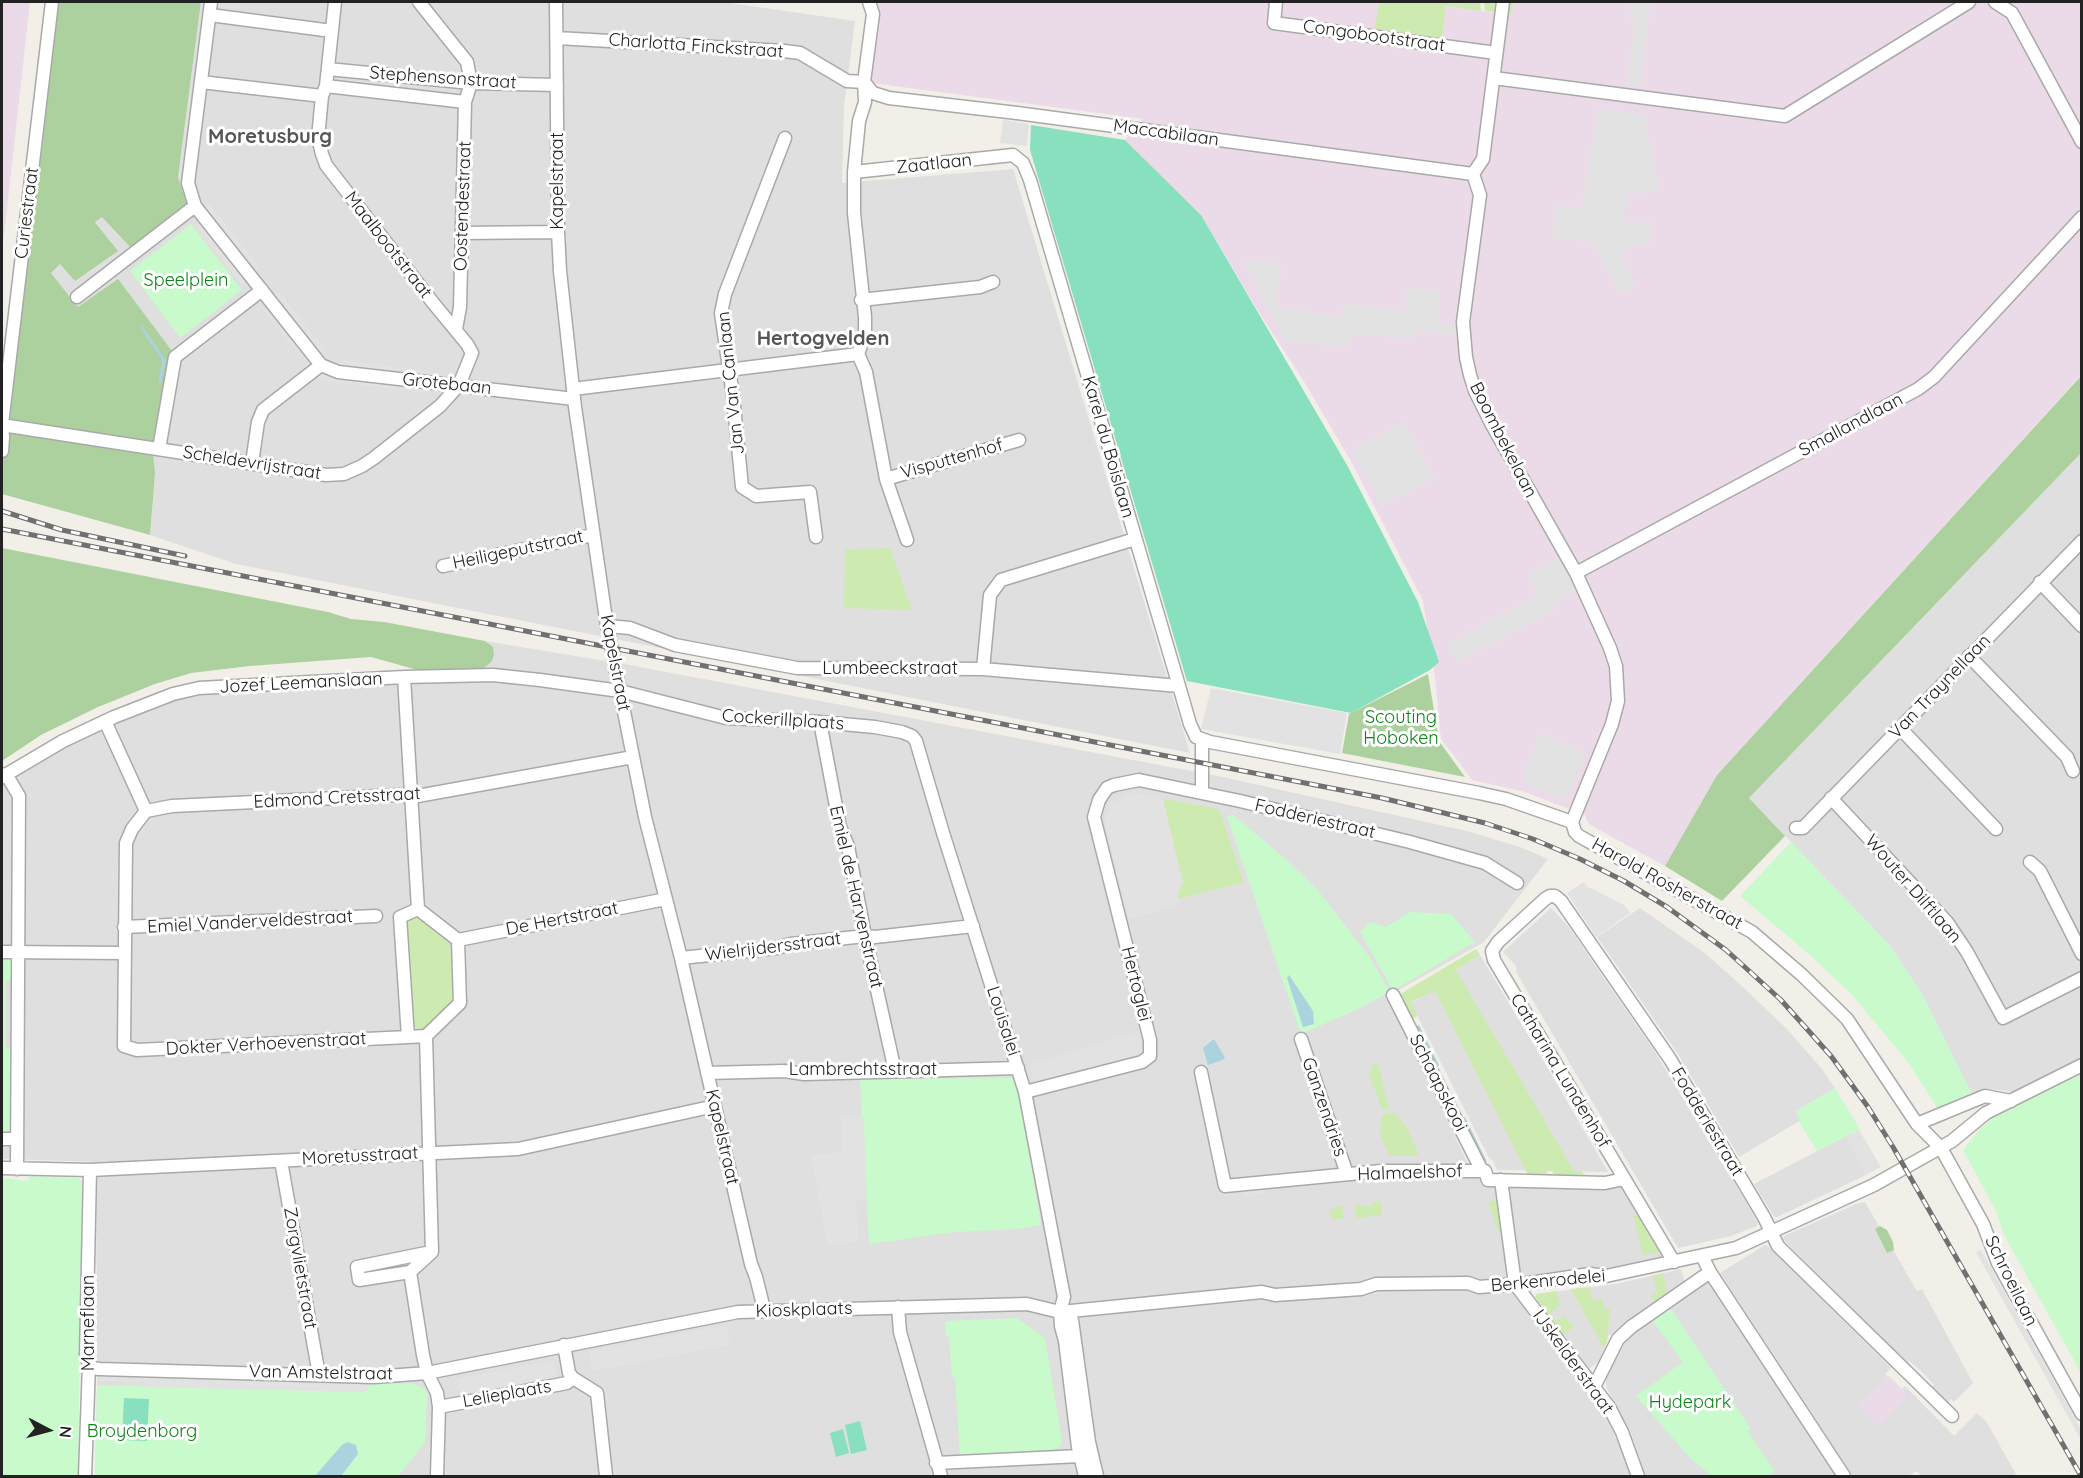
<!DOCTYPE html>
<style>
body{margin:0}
#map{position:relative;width:2083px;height:1478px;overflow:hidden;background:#f2efe9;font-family:Quicksand,sans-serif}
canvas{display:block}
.frame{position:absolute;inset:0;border:3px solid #222;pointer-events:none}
.north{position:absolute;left:18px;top:1400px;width:60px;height:60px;-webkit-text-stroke:4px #fff;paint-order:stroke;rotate:96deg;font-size:16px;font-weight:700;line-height:24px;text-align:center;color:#222}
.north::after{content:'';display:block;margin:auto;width:21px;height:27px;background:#222;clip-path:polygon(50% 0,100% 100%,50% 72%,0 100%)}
</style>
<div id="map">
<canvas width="2083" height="1478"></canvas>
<div class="frame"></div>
<div class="north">N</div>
</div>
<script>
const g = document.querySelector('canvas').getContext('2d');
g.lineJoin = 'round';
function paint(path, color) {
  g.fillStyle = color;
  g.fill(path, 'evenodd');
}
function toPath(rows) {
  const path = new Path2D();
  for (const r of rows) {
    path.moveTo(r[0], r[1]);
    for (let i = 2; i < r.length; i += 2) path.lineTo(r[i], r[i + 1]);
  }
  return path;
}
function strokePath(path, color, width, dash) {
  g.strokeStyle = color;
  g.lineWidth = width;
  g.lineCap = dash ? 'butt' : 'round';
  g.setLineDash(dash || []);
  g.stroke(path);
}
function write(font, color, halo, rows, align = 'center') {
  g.font = font + ' Quicksand,sans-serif';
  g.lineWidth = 6;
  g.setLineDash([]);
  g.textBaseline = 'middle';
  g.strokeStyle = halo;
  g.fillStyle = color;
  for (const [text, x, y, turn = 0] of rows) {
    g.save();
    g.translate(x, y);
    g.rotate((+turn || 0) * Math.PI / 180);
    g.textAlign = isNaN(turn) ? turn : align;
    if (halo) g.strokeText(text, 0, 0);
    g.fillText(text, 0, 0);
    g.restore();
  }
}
paint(toPath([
 [201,2,723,2,855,21,844,106,842,183,1013,169,1190,753,236,564,150,535,155,474,78,307,51,273,60,263,117,250,95,221,178,177],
 [2081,453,2081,1057,2014,1092,1992,1089,1971,1093,1923,996,1891,947,1749,798],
 [485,641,624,664,1218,776,1467,831,1520,847,1548,859,1484,942,1388,996,1474,1176,1625,1184,1666,1256,1599,1270,1512,1280,1603,1413,1623,1452,1630,1476,95,1476,97,1385,96,1162,2,1159,2,772,49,741,114,710,182,685,248,678,483,668,489,644],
 [1551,908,1568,926,1653,1049,1758,1222,1757,1226,1731,1236,1678,1248,1515,970,1517,969,1515,965,1503,952],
 [1640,908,1706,954,1745,989,1786,1028,1822,1069,1835,1088,1796,1111,1801,1120,1739,1157,1678,1054,1597,937],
 [1480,955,1543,1060,1608,1172,1497,1170,1492,1159,1490,1160,1411,1003,1435,990,1439,998,1463,984,1456,970],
 [1846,1136,1866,1175,1775,1218,1754,1184],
 [1865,1202,1917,1291,1922,1289,1973,1383,1954,1402,1951,1399,1947,1404,1931,1388,1934,1385,1920,1370,1909,1361,1906,1363,1783,1239,1784,1236,1854,1205],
 [1765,1245,1768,1246,1891,1368,1885,1374,1902,1389,1905,1386,1954,1436,1977,1413,1986,1421,2017,1476,1921,1476,1917,1471,1908,1476,1853,1476,1720,1273],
 [1681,1269,1685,1282,1608,1336,1600,1360,1589,1369,1535,1297,1537,1294,1616,1284],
 [1709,1281,1836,1476,1646,1476,1630,1430,1606,1387,1606,1377,1628,1338,1682,1297]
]), '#e0dfdf');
paint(toPath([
 [2,2,30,2,2,254],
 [874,2,1379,2,1376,29,1442,39,1446,6,1510,15,1513,2,2081,2,2081,375,1717,775,1665,866,1592,826,1587,821,1585,815,1525,792,1472,780,1441,739,1435,677,1423,601,1352,463,1303,380,1260,314,1201,215,1125,140,1143,119,864,82],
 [1889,1376,1908,1395,1877,1427,1859,1405]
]), '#ebdbe8');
paint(toPath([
 [1379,2,1480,2,1481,11,1446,6,1442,39,1375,29],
 [1484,2,1513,2,1511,15,1485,11],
 [890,548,912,610,844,608,845,549],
 [1163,799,1215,808,1220,811,1244,882,1179,899,1177,893,1183,883],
 [421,916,450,940,453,998,451,1007,425,1030,417,1028,412,1024,406,928,408,922,414,917],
 [1476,949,1480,955,1456,970,1574,1171,1582,1171,1585,1176,1554,1175,1552,1171,1548,1170,1546,1175,1528,1175,1435,991,1411,1002,1418,1016,1409,1020,1397,996],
 [1373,1064,1378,1064,1389,1109,1383,1110,1369,1075],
 [1390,1112,1397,1115,1409,1131,1419,1156,1390,1156,1381,1138,1380,1129,1382,1116],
 [1500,1199,1504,1231,1498,1232,1488,1202],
 [1374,1202,1381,1202,1382,1215,1356,1218,1355,1204,1368,1206,1374,1205],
 [1336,1206,1342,1206,1344,1219,1331,1219,1330,1209,1336,1209],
 [1633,1216,1641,1216,1662,1252,1643,1255],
 [1663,1273,1667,1294,1655,1303,1651,1295,1657,1293,1653,1276],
 [1590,1287,1592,1300,1602,1298,1604,1309,1610,1308,1607,1342,1604,1348,1571,1289],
 [1556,1291,1561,1305,1550,1313,1556,1321,1564,1315,1573,1327,1563,1335,1535,1297,1537,1294]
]), '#cdebb0');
paint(toPath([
 [57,2,201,2,178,177,187,205,132,249,102,217,95,222,118,251,75,281,60,264,51,273,78,307,118,279,172,351,152,444,155,474,150,535,2,494,2,448],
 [2081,376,2081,453,1749,798,1785,836,1722,901,1665,866,1717,775],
 [2,548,328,612,351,619,384,622,485,641,493,647,494,654,492,661,484,668,421,671,371,657,250,666,191,673,155,684,98,707,41,735,2,761],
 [1428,674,1439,741,1465,777,1342,753,1349,714],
 [1880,1226,1887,1230,1893,1242,1894,1250,1887,1253,1875,1229]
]), '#add19e');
paint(toPath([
 [191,224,242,290,180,338,130,271],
 [1232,814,1286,859,1317,889,1369,956,1390,992,1356,1010,1301,1034,1227,817],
 [1791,842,1891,947,1923,996,1971,1093,1938,1109,1908,1062,1853,996,1810,955,1740,896],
 [1410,912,1451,914,1475,942,1393,991,1360,932,1370,922,1386,927],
 [3,957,11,959,14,965,13,981,6,982,6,1047,13,1048,12,1133,4,1134,2,1129,2,972,4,972],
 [2081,1072,2081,1373,2004,1235,1996,1211,1963,1150,1980,1129,1993,1118],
 [1016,1078,1041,1225,1019,1229,955,1232,869,1244,860,1079],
 [1835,1088,1860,1129,1817,1151,1801,1125,1796,1111],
 [29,1176,78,1178,82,1182,78,1476,2,1476,2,1178,28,1181],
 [1669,1306,1751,1429,1747,1431,1775,1471,1768,1476,1712,1476,1692,1460,1636,1396,1683,1362,1652,1320],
 [1017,1318,1045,1338,1062,1441,1061,1446,1055,1450,960,1455,955,1377,952,1377,949,1337,946,1336,945,1321],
 [373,1383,413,1384,422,1387,427,1393,425,1442,399,1476,95,1476,97,1385,364,1392]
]), '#c8facc');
paint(toPath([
 [1031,125,1125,140,1201,215,1347,465,1418,602,1439,662,1430,670,1351,713,1187,681,1030,150],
 [124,1398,149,1399,147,1441,122,1440],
 [860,1421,867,1450,851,1454,845,1425],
 [843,1429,849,1453,836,1457,830,1433]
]), '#88e0be');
paint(toPath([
 [1631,2,1651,2,1640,86,1626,84,1635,22,1629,21],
 [1611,110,1645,116,1659,191,1628,194,1622,224,1649,221,1653,241,1620,251,1636,286,1619,295,1594,243,1552,237,1556,205,1581,208,1598,111],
 [1003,120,1029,124,1027,146,1000,143],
 [208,202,260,268,255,272,203,206],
 [203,222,249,279,242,285,196,227],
 [1243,261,1279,263,1281,272,1276,306,1341,318,1345,304,1404,310,1407,288,1439,291,1440,324,1463,322,1463,336,1417,330,1415,339,1352,333,1350,346,1286,342],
 [278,290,325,349,320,354,273,295],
 [269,305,310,356,304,361,263,310],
 [341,360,425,371,424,377,340,366],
 [319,373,427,385,426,393,318,380],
 [1404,422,1434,479,1382,505,1352,451],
 [1564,553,1583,587,1554,603,1557,609,1458,662,1446,644,1539,595,1528,574],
 [1211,688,1347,713,1340,754,1201,729],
 [1540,733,1585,753,1565,800,1523,781,1526,775,1523,773],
 [1130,793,1139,793,1163,799,1183,883,1177,893,1180,905,1129,919,1105,822,1112,803],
 [1584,882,1589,889,1591,888,1624,905,1630,913,1596,937,1567,893],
 [1142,1030,1145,1047,1137,1056,1035,1084,1029,1064],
 [842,1117,864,1117,866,1199,856,1200,859,1242,827,1244,811,1155,842,1152],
 [1859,1130,1881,1167,1866,1175,1846,1136],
 [1267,1186,1267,1194,1244,1196,1243,1188],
 [1981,1250,2081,1429,2081,1440,1976,1252],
 [726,1325,730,1345,592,1371,588,1351],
 [554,1360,558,1382,461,1399,457,1379],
 [97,1372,373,1383,364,1392,145,1387,144,1382,97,1381]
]), '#e2e2e2');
paint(toPath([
 [1289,975,1313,1011,1314,1024,1303,1027,1287,978],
 [1419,1025,1439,1065,1433,1068,1413,1028],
 [1214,1039,1225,1058,1220,1061,1208,1065,1203,1048],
 [1465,1117,1487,1162,1480,1161,1459,1120],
 [347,1442,356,1445,358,1454,341,1476,315,1476,342,1445]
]), '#aad3df');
strokePath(toPath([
 [142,328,164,360,160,382]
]), '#aad3df', 3);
const minor = toPath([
 [211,2,188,183,195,206,321,365],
 [419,2,467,62,471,83,465,102,460,307,456,329],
 [556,2,558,232,560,271,575,407,607,626,645,817,681,958,751,1264,756,1277,762,1301,762,1311],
 [869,2,873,14,864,82,865,102,859,121,854,172,854,213,865,317,865,334,858,354,866,372,886,479,907,540],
 [1276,2,1274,23,1496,53],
 [1995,2,2012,13,2082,142],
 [210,15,332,31],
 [557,38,784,51,800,53,847,81,864,82],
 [328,69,471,83,557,85],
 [1494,78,1785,116,1969,2],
 [201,82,322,96],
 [864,82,873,93,889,98,1017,113,1473,174],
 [326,86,465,102],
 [785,138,725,294,721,313,733,396,742,487,756,496,810,492,816,537],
 [854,172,1013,155,1023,163,1030,180,1179,686,1190,724,1196,737,1210,742,1479,793,1506,799,1572,822],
 [1473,174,1480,195,1463,322,1466,357,1470,375,1475,391,1491,423,1576,573,1610,648,1616,666,1618,701,1612,724,1572,822],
 [1473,174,1483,159,1503,2],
 [462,233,558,232],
 [77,297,195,206],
 [861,300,980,287,993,282],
 [321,365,338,372,574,399],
 [573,389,858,354],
 [2,424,52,2],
 [2,425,326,475,344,474,362,466,374,458,440,406,459,385,472,353,467,344,434,304,326,165,322,154,318,138,322,96,326,86,335,2],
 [2,425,3,437,2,451],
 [159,449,175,357,262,290],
 [252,463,258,422,263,410,321,365],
 [886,479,1019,440],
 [443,566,593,535],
 [1576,573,1918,389,1934,377,2082,217],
 [2040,582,2082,626],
 [607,626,630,628,675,645,797,668,983,669,1179,686],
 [1969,656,2067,757,2073,771],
 [983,669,990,595,1001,580,1135,539],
 [404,677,418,909],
 [105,721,146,811,132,829,126,843,124,1046,137,1050,408,1037],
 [820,722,840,827,848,846,865,936,895,1071],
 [1900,728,1996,829],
 [1202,740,1202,792],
 [6,774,19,796,17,1169],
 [2,777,63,741,114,717,173,694,199,688,404,677,493,675,540,680,620,691,726,718,820,722,875,727,902,732,912,736,916,741,943,833,1025,1092,1064,1297,1060,1312,1061,1326,1065,1341,1078,1447,1085,1476],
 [1831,798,1947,922,1967,952,2003,1018,2082,978],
 [146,811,172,806,400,795,412,797,633,757],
 [1572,822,1575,832,1579,836,1752,932,1802,975,1847,1019,1917,1124,1941,1148,1983,1224,1998,1263,2082,1414],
 [1796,828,1803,828,2082,541],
 [2030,862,2040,871,2082,954],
 [418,909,458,940,460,1003,426,1036,408,1037,400,917,418,909],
 [124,927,376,916],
 [458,940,666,899],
 [2,952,124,953],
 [681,958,777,948,791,944,865,936,875,937,973,926],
 [1393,995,1482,1171],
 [426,1036,432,1252,410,1272,423,1355,427,1373,437,1393,439,1407,437,1476],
 [1301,1039,1347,1174],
 [1201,1072,1225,1186,1381,1171,1485,1171,1488,1180,1605,1183,1624,1179],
 [707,1073,784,1071,804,1074,1018,1068],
 [1025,1092,1142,1062,1150,1056,1150,1040,1094,817,1099,800,1107,788,1114,785,1139,780,1240,801,1410,842,1485,863,1517,883],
 [1917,1124,1985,1096,2011,1101],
 [2,1139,17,1139],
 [281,1161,319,1375],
 [2,1168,90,1170,518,1149,715,1106],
 [1501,1180,1515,1284],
 [1702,1256,1710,1272,1844,1476],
 [1674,1262,1494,960,1492,951,1498,942,1545,899,1550,896,1555,896,1561,901,1670,1059,1764,1217,1778,1246,1952,1416],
 [410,1272,359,1280,357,1267,431,1252],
 [1515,1284,1609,1407,1622,1432,1638,1476],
 [898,1307,900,1332,941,1476],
 [1061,1312,1262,1292,1275,1295,1361,1289,1376,1284,1468,1283,1479,1287,1530,1283,1590,1274,1606,1276,1736,1248,1874,1185,1952,1141,1986,1113,2082,1065],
 [564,1345,569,1373,573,1378,597,1393,606,1476],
 [89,1364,93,1368,99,1369,374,1377,427,1373,738,1312,1027,1304,1068,1314,1072,1320,1089,1442,1097,1476],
 [1594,1387,1618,1339,1631,1327,1710,1272],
 [439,1407,567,1383,573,1378],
 [936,1463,1080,1456],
 [85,1476,89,1364,86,1357,90,1170]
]);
strokePath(minor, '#a9a9a9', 15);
strokePath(minor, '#fff', 12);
const rail = toPath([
 [2,511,62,530,185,556],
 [2,529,1382,798,1485,823,1533,839,1580,859,1624,881,1667,907,1726,950,1781,1000,1831,1056,1868,1107,1893,1147,2081,1476]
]);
strokePath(rail, '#707070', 5);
strokePath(rail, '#fff', 3, [9]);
write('18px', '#222', '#fff', [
 ["Congobootstraat",1374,36,8],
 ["Charlotta Finckstraat",696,46,4],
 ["Stephensonstraat",443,78,4],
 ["Maccabilaan",1166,133,8],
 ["Zaatlaan",934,164,-6],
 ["Kapelstraat",558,181,-90],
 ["Oostendestraat",463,206,-88],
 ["Curiestraat",27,213,-83],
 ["Maalbootstraat",388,245,52],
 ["Jan Van Canlaan",731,383,-96],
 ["Grotebaan",447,384,6],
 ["Smallandlaan",1851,425,-28],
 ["Boombekelaan",1503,440,63],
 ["Karel du Boislaan",1108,447,74],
 ["Visputtenhof",952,459,-16],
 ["Scheldevrijstraat",252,463,9],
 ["Heiligeputstraat",518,550,-12],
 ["Kapelstraat",615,663,79],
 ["Lumbeeckstraat",890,669],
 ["Jozef Leemanslaan",301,683,-3],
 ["Van Traynellaan",1940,687,-46],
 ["Cockerillplaats",783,720,4],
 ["Edmond Cretsstraat",337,798,-3],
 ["Fodderiestraat",1315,819,13],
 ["Harold Rosherstraat",1667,884,29],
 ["Wouter Dilftlaan",1913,889,49],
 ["Emiel de Harvenstraat",856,897,77],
 ["De Hertstraat",562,919,-11],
 ["Emiel Vanderveldestraat",250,922,-3],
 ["Wielrijdersstraat",773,947,-7],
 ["Hertoglei",1136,984,76],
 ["Louisalei",1003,1021,72],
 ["Dokter Verhoevenstraat",266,1044,-3],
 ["Lambrechtsstraat",863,1070],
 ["Catharina Lundenhof",1560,1071,59],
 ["Schaapskooi",1438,1083,63],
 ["Ganzendries",1324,1107,71],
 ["Fodderiestraat",1707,1122,59],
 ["Kapelstraat",722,1137,77],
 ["Moretusstraat",360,1156,-3],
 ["Halmaelshof",1410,1173,-2],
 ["Zorgvlietstraat",300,1268,80],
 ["Berkenrodelei",1548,1281,-5],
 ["Schroeilaan",2011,1281,64],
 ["Kioskplaats",804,1310,-2],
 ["Marneflaan",89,1323,-90],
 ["IJskelderstraat",1573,1362,54],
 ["Van Amstelstraat",321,1373,1],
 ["Lelieplaats",507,1394,-10]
]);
write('18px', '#0c8416', '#fff', [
 ["Speelplein",186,281],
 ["Scouting",1401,718],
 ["Hoboken",1401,739],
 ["Hydepark",1690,1403],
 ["Broydenborg",142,1432]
]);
write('bold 20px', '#555', '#fff', [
 ["Moretusburg",270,137],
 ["Hertogvelden",823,339]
]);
</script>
